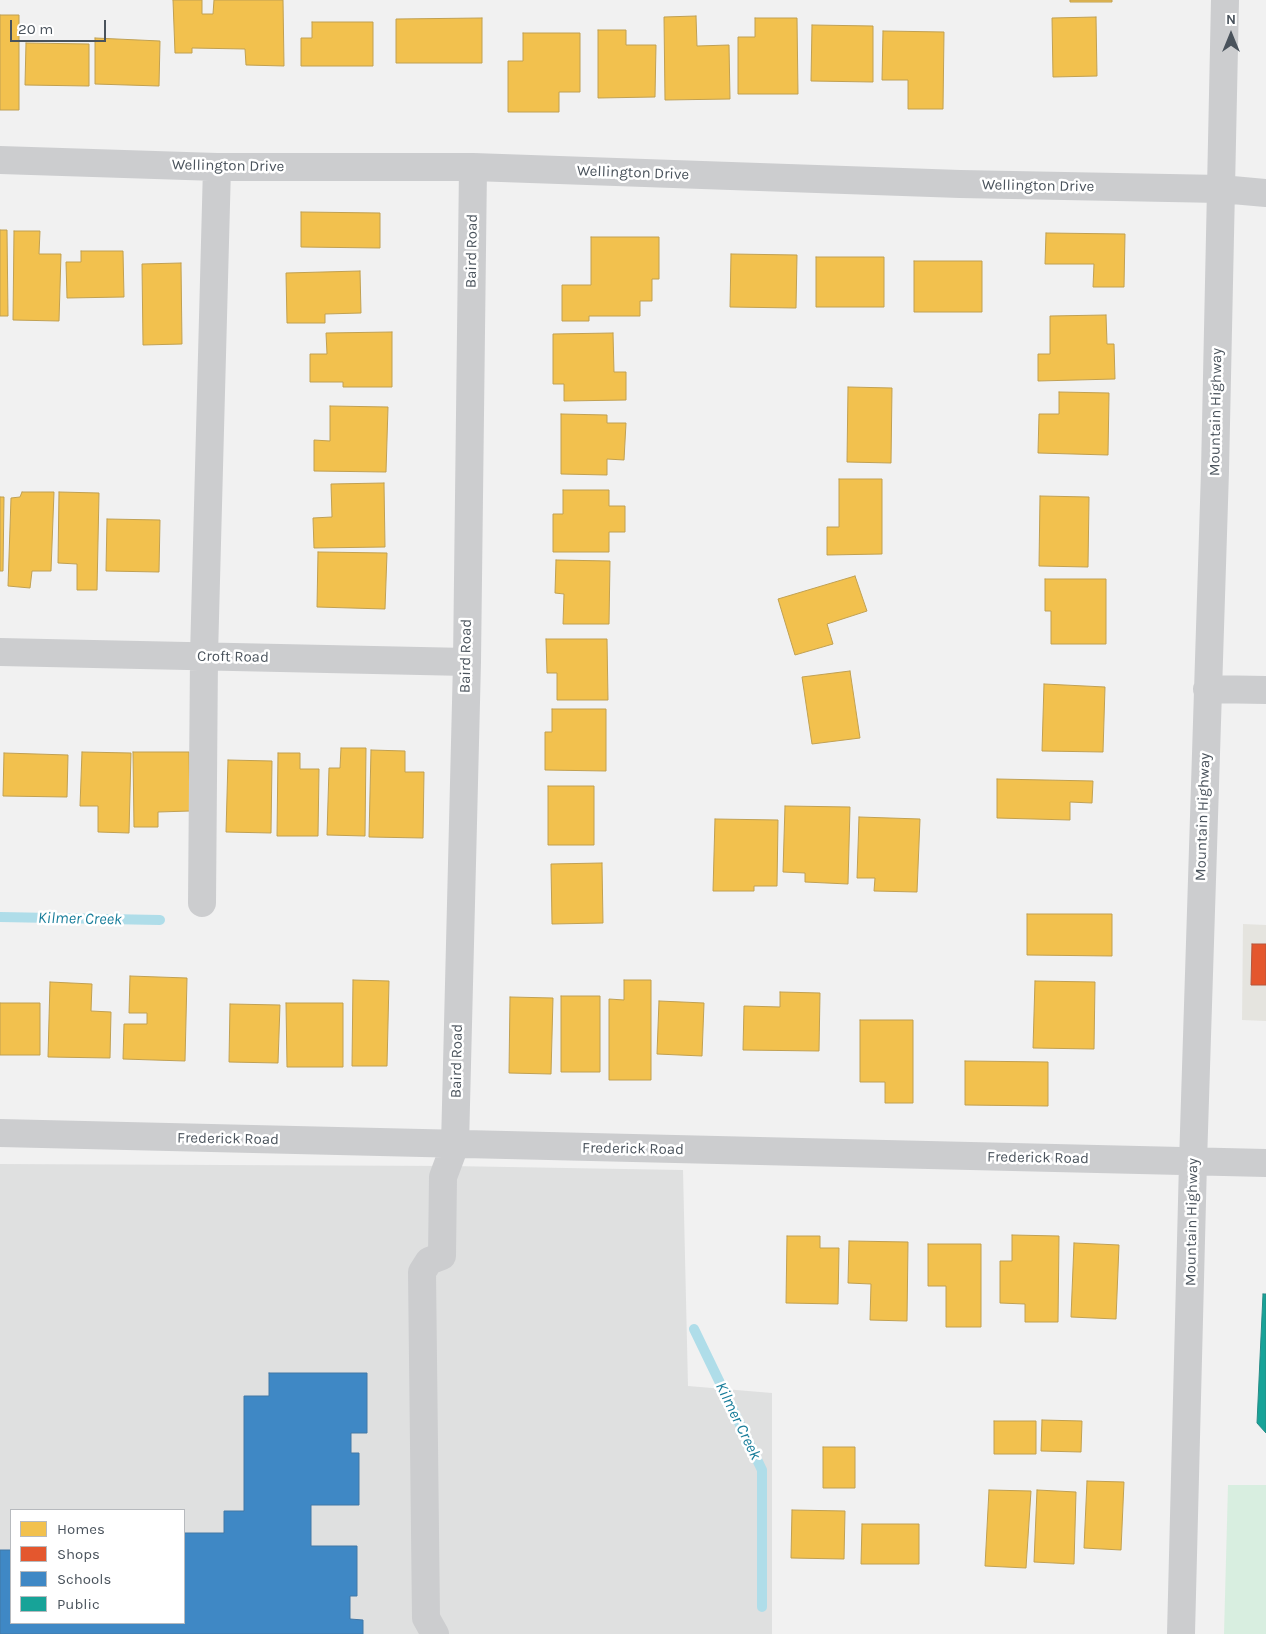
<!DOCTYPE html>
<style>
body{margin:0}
#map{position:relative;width:1266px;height:1634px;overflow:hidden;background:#f1f1f1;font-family:Karla,sans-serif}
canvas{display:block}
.legend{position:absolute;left:10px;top:1509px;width:175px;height:115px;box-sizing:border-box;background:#fff;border:1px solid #b7babe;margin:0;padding:6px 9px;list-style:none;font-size:15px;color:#4a535c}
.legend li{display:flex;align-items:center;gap:10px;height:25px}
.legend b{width:25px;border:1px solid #b7babe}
.north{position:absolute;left:1206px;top:10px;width:50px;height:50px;-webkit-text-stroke:4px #fff;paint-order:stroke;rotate:0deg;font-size:14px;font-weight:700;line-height:20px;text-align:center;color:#4a535c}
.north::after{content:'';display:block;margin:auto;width:18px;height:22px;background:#4a535c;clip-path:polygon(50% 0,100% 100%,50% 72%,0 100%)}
.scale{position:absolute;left:10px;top:20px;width:96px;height:22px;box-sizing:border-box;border:2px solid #4a535c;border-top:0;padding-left:6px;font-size:15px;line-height:18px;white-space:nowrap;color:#4a535c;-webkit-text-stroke:4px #fff;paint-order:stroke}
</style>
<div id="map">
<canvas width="1266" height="1634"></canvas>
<ul class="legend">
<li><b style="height:14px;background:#f2c14e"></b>Homes</li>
<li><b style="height:14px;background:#e4572e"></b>Shops</li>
<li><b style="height:14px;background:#3f88c5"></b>Schools</li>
<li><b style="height:14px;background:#17a398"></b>Public</li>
</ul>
<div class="north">N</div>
<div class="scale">20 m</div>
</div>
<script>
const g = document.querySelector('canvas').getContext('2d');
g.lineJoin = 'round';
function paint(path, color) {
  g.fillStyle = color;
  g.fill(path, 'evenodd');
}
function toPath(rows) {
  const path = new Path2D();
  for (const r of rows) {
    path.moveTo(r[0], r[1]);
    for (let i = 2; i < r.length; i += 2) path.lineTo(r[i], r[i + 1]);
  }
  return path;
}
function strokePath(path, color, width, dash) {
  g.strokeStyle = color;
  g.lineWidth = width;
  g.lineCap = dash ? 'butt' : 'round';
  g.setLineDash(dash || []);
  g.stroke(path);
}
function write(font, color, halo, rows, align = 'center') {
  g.font = font + ' Karla,sans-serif';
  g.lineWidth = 5;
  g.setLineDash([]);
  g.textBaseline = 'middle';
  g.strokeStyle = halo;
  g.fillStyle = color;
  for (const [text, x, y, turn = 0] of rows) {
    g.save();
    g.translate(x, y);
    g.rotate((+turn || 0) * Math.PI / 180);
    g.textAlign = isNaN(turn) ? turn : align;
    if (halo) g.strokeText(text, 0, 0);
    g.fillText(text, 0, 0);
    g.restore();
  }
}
paint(toPath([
 [1243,924,1266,925,1266,1021,1242,1020]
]), '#e5e4df');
paint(toPath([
 [0,1164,450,1166,683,1170,688,1386,772,1393,772,1634,0,1634],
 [11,1510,184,1510,184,1623,11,1623]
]), '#dfe0e0');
paint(toPath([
 [1228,1485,1266,1485,1266,1634,1224,1634]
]), '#d8eee0');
const homes = toPath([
 [173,0,202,0,202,14,213,14,214,0,283,0,284,66,246,65,245,49,192,48,192,53,175,53,173,0],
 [1070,0,1112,0,1112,2,1070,2,1070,0],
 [0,15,19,15,19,110,0,110,0,15],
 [696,16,697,46,729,45,730,99,665,100,664,17,696,16],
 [1096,17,1097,76,1053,77,1052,18,1096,17],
 [482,18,482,63,396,63,396,19,482,18],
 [755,18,797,18,798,94,738,94,738,37,755,37,755,18],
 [312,22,373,22,373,66,301,66,301,38,312,38,312,22],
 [812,25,873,26,873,82,811,81,812,25],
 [598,30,626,30,626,45,656,45,655,97,598,98,598,30],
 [883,31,944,32,943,109,908,109,908,80,882,80,883,31],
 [523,33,580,33,580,92,559,92,559,112,508,112,508,61,523,61,523,33],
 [95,38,160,41,159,86,95,84,95,38],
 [26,43,89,44,89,86,25,85,26,43],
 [301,212,380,213,380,248,301,247,301,212],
 [0,230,7,230,8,316,0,316,0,230],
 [14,231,40,231,39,254,61,254,59,321,13,320,14,231],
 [1046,233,1125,234,1124,287,1093,287,1094,264,1045,264,1046,233],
 [591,237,659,237,659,279,652,279,652,301,640,301,640,316,589,316,589,321,562,321,562,285,591,285,591,237],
 [81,251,123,251,124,297,67,298,66,262,81,262,81,251],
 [731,254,797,255,796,308,730,307,731,254],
 [816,257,884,257,884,307,816,307,816,257],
 [914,261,982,261,982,312,914,312,914,261],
 [181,263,182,344,143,345,142,264,181,263],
 [360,271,361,313,325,314,325,323,287,323,286,273,360,271],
 [1106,315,1107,344,1114,344,1115,379,1038,381,1038,354,1050,354,1050,316,1106,315],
 [392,332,392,387,343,387,343,382,310,382,310,354,327,354,326,333,392,332],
 [613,333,614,372,626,372,626,400,564,401,564,384,553,384,553,334,613,333],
 [848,387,892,388,891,463,847,462,848,387],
 [1059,392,1109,393,1108,455,1038,453,1039,414,1059,414,1059,392],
 [330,406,388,407,386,472,314,471,314,440,330,441,330,406],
 [561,414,607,415,607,423,626,423,624,460,607,459,607,475,561,474,561,414],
 [839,479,882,479,882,554,827,555,827,527,839,527,839,479],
 [384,483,385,547,314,548,313,518,332,517,331,484,384,483],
 [563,490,609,490,609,506,625,506,625,532,609,532,609,552,553,552,553,514,563,514,563,490],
 [22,492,54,492,51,571,32,571,30,588,8,586,11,498,20,497,22,492],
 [59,492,99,493,97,590,77,590,77,564,58,563,59,492],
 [1040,496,1089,497,1088,567,1039,566,1040,496],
 [0,497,4,497,3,571,0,571,0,497],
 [107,519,160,520,159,572,106,571,107,519],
 [318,552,387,553,385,609,317,607,318,552],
 [556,560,610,561,609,624,563,624,564,594,555,593,556,560],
 [855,576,867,611,827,624,833,644,795,655,778,599,855,576],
 [1045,579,1106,579,1106,644,1051,644,1051,611,1045,611,1045,579],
 [546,639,607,639,608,700,557,700,557,673,547,673,546,639],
 [850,671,860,738,812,744,802,677,850,671],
 [1044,684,1105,687,1103,752,1042,751,1044,684],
 [552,709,606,709,606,771,545,770,545,732,552,732,552,709],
 [341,748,366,748,365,836,327,835,329,768,340,768,341,748],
 [371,750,405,751,405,772,424,772,423,838,369,837,371,750],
 [82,752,131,753,129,833,98,832,98,806,80,806,82,752],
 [133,752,189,752,190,811,158,812,158,827,134,827,133,752],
 [4,753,68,755,67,797,3,796,4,753],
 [278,753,300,753,300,769,319,769,318,836,277,836,278,753],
 [228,760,272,761,271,833,226,832,228,760],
 [997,779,1093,781,1092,803,1070,802,1070,820,997,818,997,779],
 [548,786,594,786,594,845,548,845,548,786],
 [785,806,850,807,848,884,805,882,805,873,783,872,785,806],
 [859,817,920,819,917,892,874,891,875,878,857,878,859,817],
 [715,819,778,820,777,886,754,886,754,891,713,891,715,819],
 [602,863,603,923,552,924,551,864,602,863],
 [1027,914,1112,914,1112,956,1027,955,1027,914],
 [130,976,187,978,185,1061,123,1059,124,1024,147,1024,147,1013,129,1013,130,976],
 [353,980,389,981,387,1066,352,1066,353,980],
 [624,980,651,980,651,1080,609,1080,609,999,624,1000,624,980],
 [1035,981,1095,982,1094,1049,1033,1048,1035,981],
 [50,982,92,984,91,1011,111,1012,110,1058,48,1057,50,982],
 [780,992,820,993,819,1051,743,1050,744,1006,780,1007,780,992],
 [561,996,600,996,600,1072,561,1072,561,996],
 [510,997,553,998,551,1074,509,1073,510,997],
 [659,1001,704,1003,702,1056,657,1054,659,1001],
 [0,1003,40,1003,40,1055,0,1055,0,1003],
 [286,1003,343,1003,343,1067,287,1067,286,1003],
 [230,1004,280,1005,278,1063,229,1062,230,1004],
 [860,1020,913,1020,913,1103,885,1103,885,1082,860,1082,860,1020],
 [965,1061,1048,1062,1048,1106,965,1105,965,1061],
 [1012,1235,1059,1236,1058,1322,1025,1322,1025,1304,1000,1303,1000,1261,1012,1261,1012,1235],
 [787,1236,820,1236,820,1248,839,1248,838,1304,786,1303,787,1236],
 [849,1241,908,1242,907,1321,870,1320,871,1284,848,1283,849,1241],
 [1074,1243,1119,1245,1116,1319,1071,1317,1074,1243],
 [928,1244,981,1244,981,1327,946,1327,946,1286,928,1286,928,1244],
 [1042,1420,1082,1421,1081,1452,1041,1451,1042,1420],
 [994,1421,1036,1421,1036,1454,994,1454,994,1421],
 [823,1447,855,1447,855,1488,823,1488,823,1447],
 [1087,1481,1124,1482,1121,1550,1084,1548,1087,1481],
 [989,1490,1031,1491,1026,1568,985,1566,989,1490],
 [1037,1490,1076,1492,1074,1564,1034,1562,1037,1490],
 [792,1510,845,1511,844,1559,791,1558,792,1510],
 [862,1524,919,1524,919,1564,861,1564,862,1524]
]);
paint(homes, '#f2c14e');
strokePath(homes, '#c0a052', 1);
const shops = toPath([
 [1252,944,1266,944,1266,985,1251,985,1252,944]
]);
paint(shops, '#e4572e');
strokePath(shops, '#b6563c', 1);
const schools = toPath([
 [269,1373,367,1373,367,1433,351,1433,351,1453,359,1453,359,1505,311,1505,311,1546,357,1546,357,1596,350,1596,350,1619,363,1620,363,1634,0,1634,0,1550,11,1550,11,1623,184,1623,184,1533,224,1533,224,1511,244,1511,244,1396,269,1396,269,1373]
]);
paint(schools, '#3f88c5');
strokePath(schools, '#4278a6', 1);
const public = toPath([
 [1263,1294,1266,1294,1266,1433,1257,1423,1263,1294]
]);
paint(public, '#17a398');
strokePath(public, '#268b86', 1);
strokePath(toPath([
 [0,917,160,920],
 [694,1329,762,1470,762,1607]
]), '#afdde9', 10);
strokePath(toPath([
 [0,160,217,167,473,167,960,184,1221,189,1266,193],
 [0,652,467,662],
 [1207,689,1266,690],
 [202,903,204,656,217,167],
 [0,1133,1266,1163],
 [435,1634,426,1618,422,1272,429,1261,442,1256,443,1177,455,1145,467,662,473,167],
 [1181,1634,1193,1162,1215,471,1225,0]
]), '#cccdcf', 28);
write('15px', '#4a535c', '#fff', [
 ["Wellington Drive",228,166,1],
 ["Wellington Drive",633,173,2],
 ["Wellington Drive",1038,186,1],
 ["Baird Road",472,251,-89],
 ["Mountain Highway",1216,412,-89],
 ["Baird Road",466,656,-89],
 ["Croft Road",233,657,1],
 ["Mountain Highway",1203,817,-88],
 ["Baird Road",457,1061,-89],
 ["Frederick Road",228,1139,1],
 ["Frederick Road",633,1149,1],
 ["Frederick Road",1038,1158,1],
 ["Mountain Highway",1192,1222,-89]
]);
write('italic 16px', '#187d9a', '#fff', [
 ["Kilmer Creek",80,919,1],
 ["Kilmer Creek",738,1421,64]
]);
</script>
